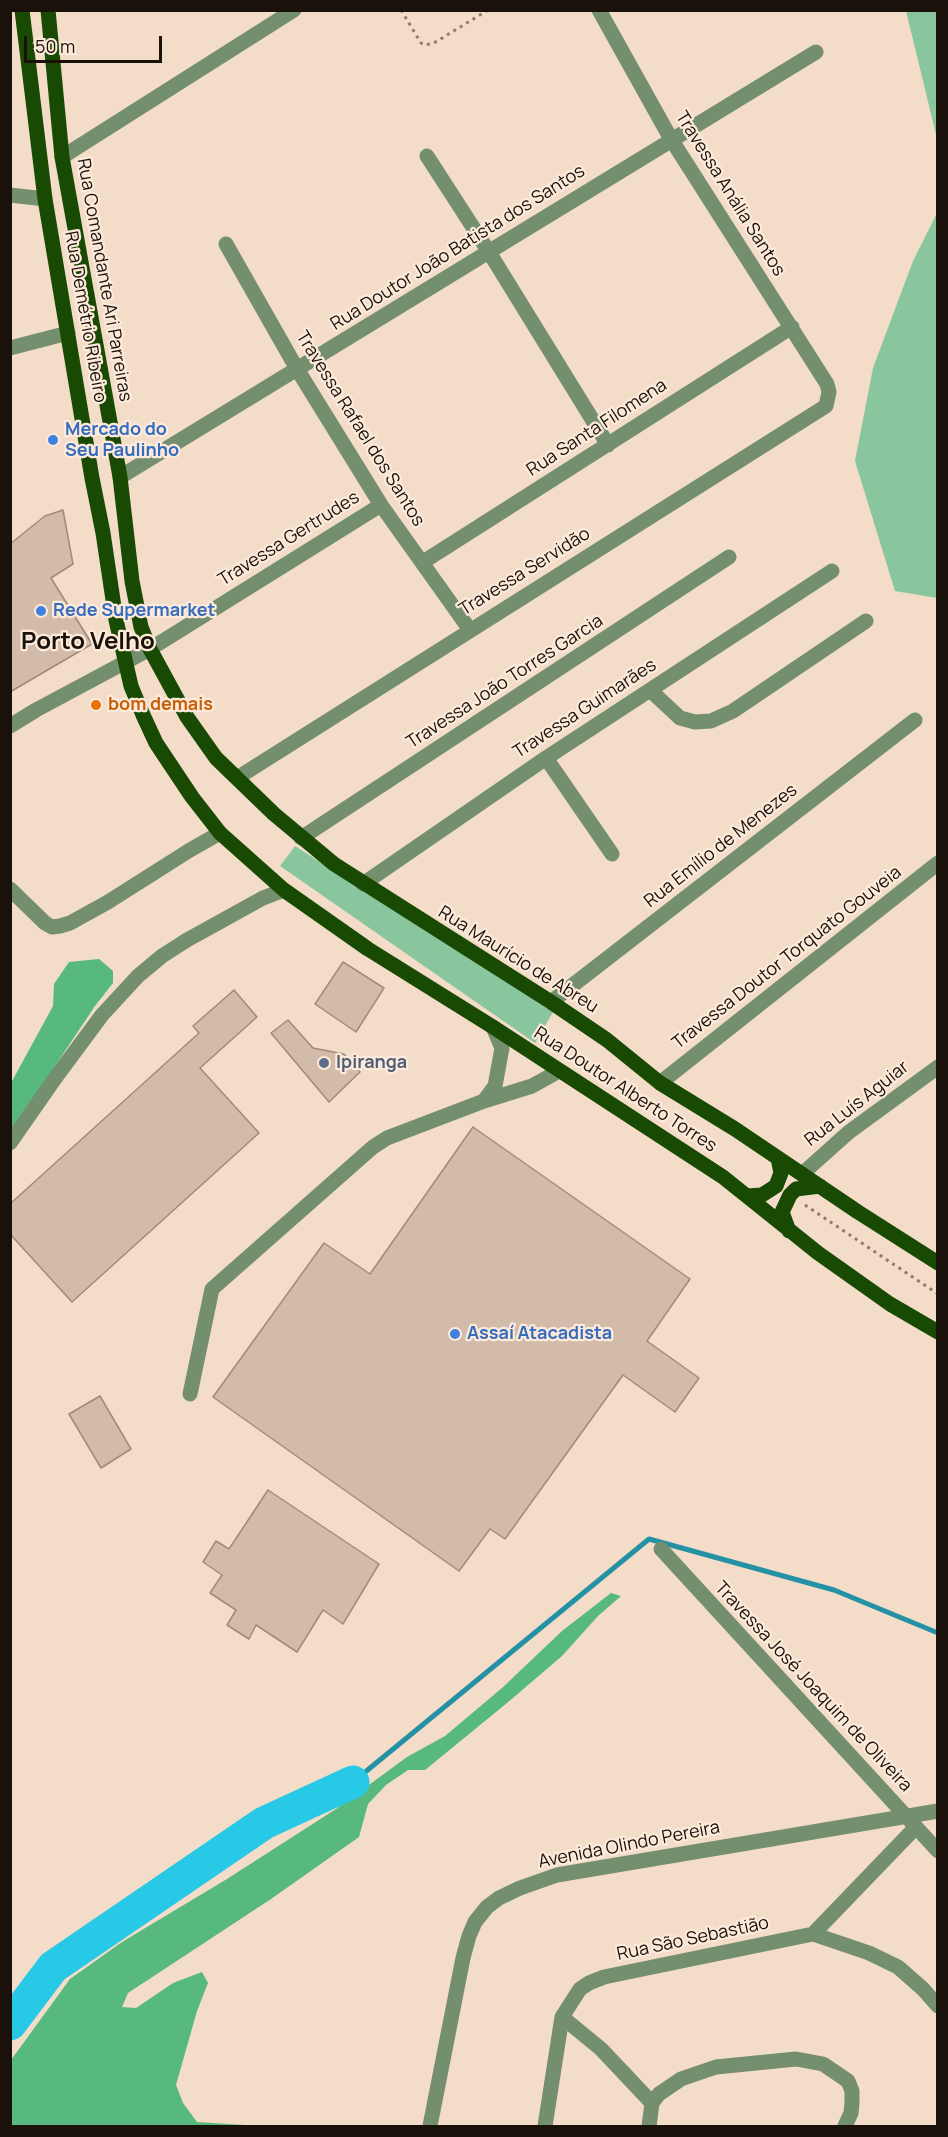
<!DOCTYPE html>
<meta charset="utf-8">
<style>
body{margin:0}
#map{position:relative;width:948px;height:2137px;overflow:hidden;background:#f3dcc8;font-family:Manrope,sans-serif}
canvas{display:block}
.frame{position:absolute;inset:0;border:12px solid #19110a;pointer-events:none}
.scale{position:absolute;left:24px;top:36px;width:138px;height:27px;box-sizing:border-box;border:3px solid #19110a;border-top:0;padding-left:8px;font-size:18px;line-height:21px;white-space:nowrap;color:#19110a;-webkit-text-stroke:4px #fdeada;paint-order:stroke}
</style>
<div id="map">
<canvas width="948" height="2137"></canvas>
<div class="frame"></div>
<div class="scale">50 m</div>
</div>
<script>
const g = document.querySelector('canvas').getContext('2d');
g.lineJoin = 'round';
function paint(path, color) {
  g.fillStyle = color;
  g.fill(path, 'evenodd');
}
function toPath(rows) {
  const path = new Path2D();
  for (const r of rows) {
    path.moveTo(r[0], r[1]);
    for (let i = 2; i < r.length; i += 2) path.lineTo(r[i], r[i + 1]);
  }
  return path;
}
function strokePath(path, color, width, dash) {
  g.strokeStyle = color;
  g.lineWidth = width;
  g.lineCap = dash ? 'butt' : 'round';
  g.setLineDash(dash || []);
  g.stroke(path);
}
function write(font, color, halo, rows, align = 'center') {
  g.font = font + ' Manrope,sans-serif';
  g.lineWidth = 4.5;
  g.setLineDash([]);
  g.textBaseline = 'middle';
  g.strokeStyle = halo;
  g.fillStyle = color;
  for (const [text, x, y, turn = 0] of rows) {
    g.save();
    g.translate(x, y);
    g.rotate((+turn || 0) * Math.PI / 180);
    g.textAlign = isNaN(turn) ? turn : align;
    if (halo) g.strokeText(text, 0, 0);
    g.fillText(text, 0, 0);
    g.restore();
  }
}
paint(toPath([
 [906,11,937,11,937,139,933,122],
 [937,213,937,598,895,591,855,461,873,368,913,261],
 [295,846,553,1012,535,1043,280,866]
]), '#89c69d');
paint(toPath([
 [99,959,113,971,113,983,95,1006,11,1132,11,1083,53,1006,54,984,69,962],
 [611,1593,621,1596,598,1616,562,1656,507,1703,425,1770,408,1770,386,1785,368,1804,359,1837,271,1899,128,1993,122,2007,136,2008,173,1983,202,1972,208,1983,197,2011,176,2085,183,2103,197,2122,260,2126,11,2126,11,2060,70,1979,122,1942,227,1879,336,1809,407,1757,445,1736,502,1688,562,1631]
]), '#57b97d');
strokePath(toPath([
 [353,1782,649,1539,834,1590,938,1633]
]), '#2491a5', 5);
strokePath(toPath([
 [10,2024,53,1967,264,1823,353,1782]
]), '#28c8e7', 33);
const building = toPath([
 [63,510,73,564,51,578,92,644,10,692,10,544,45,516,63,510],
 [343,962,384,988,356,1032,315,1004,343,962],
 [234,990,257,1017,200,1068,259,1133,72,1302,10,1234,10,1204,199,1033,193,1026,234,990],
 [288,1020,313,1048,344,1054,360,1072,329,1102,271,1033,288,1020],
 [473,1127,690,1279,647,1341,699,1378,675,1412,623,1375,505,1539,490,1529,459,1571,213,1397,324,1243,370,1274,473,1127],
 [100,1396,131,1449,101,1468,69,1414,100,1396],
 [268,1490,379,1564,343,1624,323,1610,297,1652,256,1625,249,1639,227,1625,236,1610,210,1593,222,1575,203,1562,216,1541,229,1549,268,1490]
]);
paint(building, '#d3bbaa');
strokePath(building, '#a18a7a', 1.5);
strokePath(toPath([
 [401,10,421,43,425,45,434,43,488,10],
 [805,1205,938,1294]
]), '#8e7e70', 3, [3, 4.5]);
strokePath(toPath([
 [427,156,489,252,608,445],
 [62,157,294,10],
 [10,195,45,199],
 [226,244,297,369,381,505,470,630],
 [10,348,68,333],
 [120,477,816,52],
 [423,562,792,327],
 [651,691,680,718,695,722,711,721,733,711,866,621],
 [10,726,36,710,150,649,381,505],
 [546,758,612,854],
 [237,778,826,406,829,392,827,384,671,139,599,10],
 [301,838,729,557],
 [363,884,546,758,832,571],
 [10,889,45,923,52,927,60,926,70,923,108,902,190,850,220,833],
 [551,1002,915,720],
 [660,1083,938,863],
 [484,1101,495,1086,502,1048,493,1027],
 [10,1143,56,1077,102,1015,138,976,162,956,187,940,263,898,284,890],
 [802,1174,849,1132,938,1067],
 [190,1394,212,1289,373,1147,387,1138,484,1101,532,1086,559,1071],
 [661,1549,938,1851],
 [813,1934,869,1953,898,1967,923,1989,938,2006],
 [562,2017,601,2049,652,2103],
 [430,2126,463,1958,469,1936,475,1922,487,1907,499,1898,520,1888,557,1875,938,1811],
 [545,2126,562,2017,580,1989,589,1983,604,1977,813,1934,916,1827],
 [649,2126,652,2103,659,2094,681,2079,716,2067,796,2059,823,2064,848,2081,852,2091,852,2103,851,2113,845,2126]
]), '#748f6d', 15);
strokePath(toPath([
 [22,10,45,199,92,478,103,533,116,620,131,686,143,715,156,743,192,797,220,833,284,890,368,949,493,1027,723,1177,818,1253,890,1304,938,1332],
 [48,10,62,157,120,477,132,581,141,627,150,649,187,717,216,758,274,814,334,864,551,1002,607,1040,660,1083,735,1129,858,1212,938,1263],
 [747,1196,762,1195,776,1186,781,1173,778,1158],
 [789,1231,782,1212,790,1195,796,1189,820,1186]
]), '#194a04', 15);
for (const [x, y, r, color] of [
 [53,440,6,"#3f7fe0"],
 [41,611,6,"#3f7fe0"],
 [96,705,6,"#e8710a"],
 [324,1063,6,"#5c6f8a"],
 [455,1334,6,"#3f7fe0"]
]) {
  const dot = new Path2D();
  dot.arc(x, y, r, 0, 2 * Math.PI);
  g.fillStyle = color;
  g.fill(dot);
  strokePath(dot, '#fdeada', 2);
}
write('18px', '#19110a', '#fdeada', [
 ["Travessa Anália Santos",730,194,58],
 ["Rua Doutor João Batista dos Santos",458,248,-32],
 ["Rua Comandante Ari Parreiras",104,280,80],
 ["Rua Demétrio Ribeiro",85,317,80],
 ["Rua Santa Filomena",597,428,-33],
 ["Travessa Rafael dos Santos",360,429,58],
 ["Travessa Gertrudes",289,539,-32],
 ["Travessa Servidão",525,572,-32],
 ["Travessa João Torres Garcia",505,682,-33],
 ["Travessa Guimarães",585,709,-33],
 ["Rua Emílio de Menezes",721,846,-38],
 ["Travessa Doutor Torquato Gouveia",787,958,-38],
 ["Rua Maurício de Abreu",518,960,32],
 ["Rua Doutor Alberto Torres",625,1090,33],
 ["Rua Luís Aguiar",857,1104,-38],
 ["Travessa José Joaquim de Oliveira",813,1687,47],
 ["Avenida Olindo Pereira",629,1845,-11],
 ["Rua São Sebastião",693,1939,-12]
]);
write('bold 18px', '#366cbe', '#fdeada', [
 ["Mercado do",65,430],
 ["Seu Paulinho",65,451],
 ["Rede Supermarket",53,611],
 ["Assaí Atacadista",467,1334]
], 'left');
write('bold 18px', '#c56008', '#fdeada', [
 ["bom demais",108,705]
], 'left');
write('bold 18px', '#4e5e75', '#fdeada', [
 ["Ipiranga",336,1063]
], 'left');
write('bold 24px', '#19110a', '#fdeada', [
 ["Porto Velho",88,642]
]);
</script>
